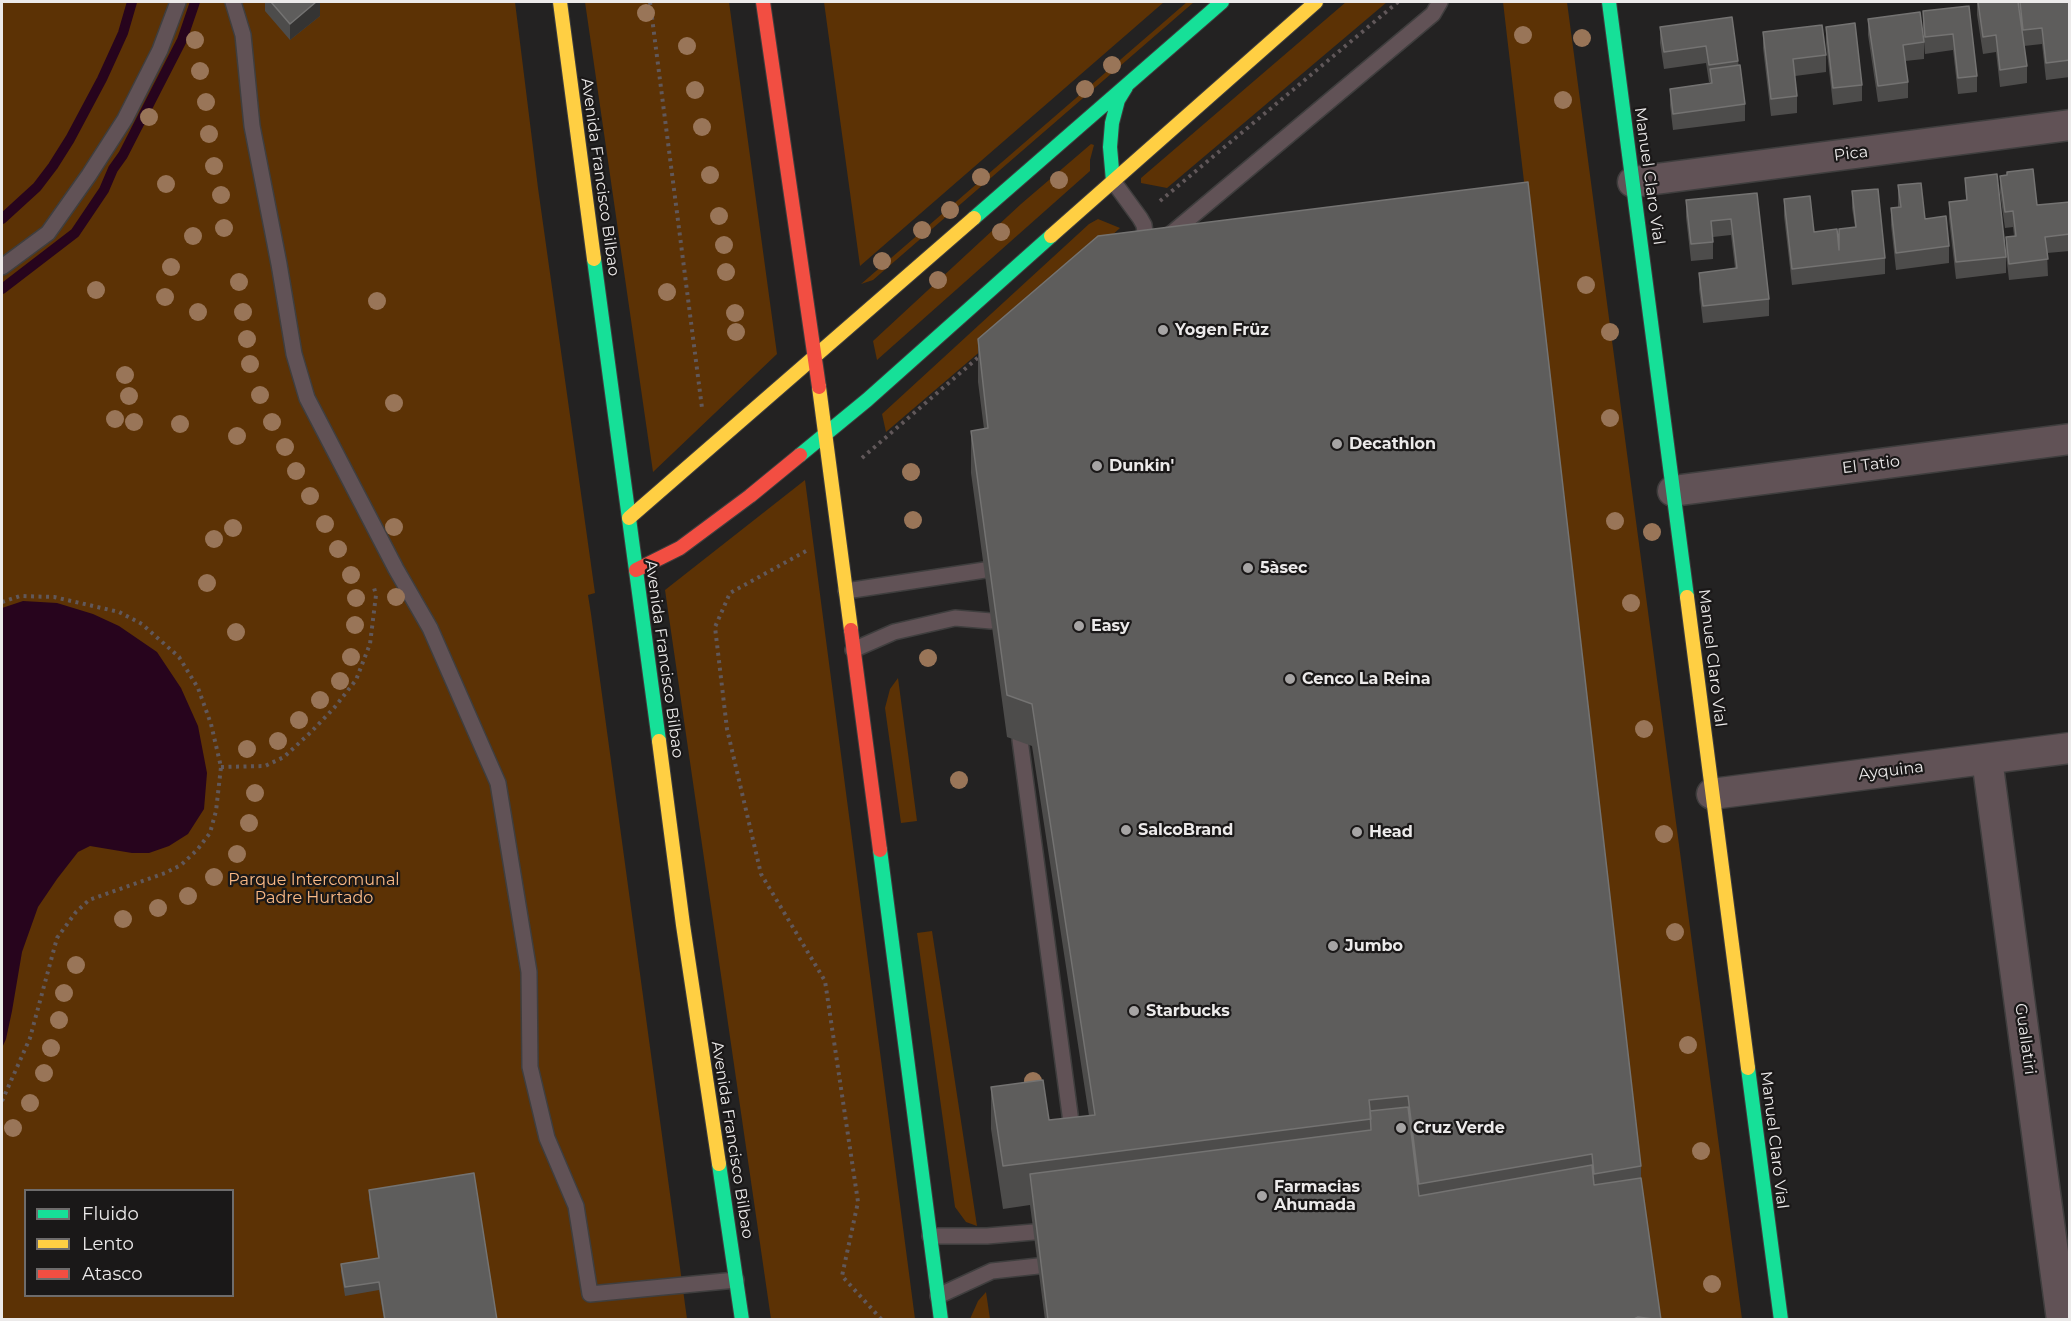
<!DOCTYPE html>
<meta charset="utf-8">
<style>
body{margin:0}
#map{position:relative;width:2071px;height:1321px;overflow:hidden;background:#232222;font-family:Montserrat,sans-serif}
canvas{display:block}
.frame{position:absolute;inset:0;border:3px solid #eceaea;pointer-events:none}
.legend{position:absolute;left:24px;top:1189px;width:210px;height:108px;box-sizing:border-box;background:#1a1818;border:2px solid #6e6c6c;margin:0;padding:8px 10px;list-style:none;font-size:18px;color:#eceaea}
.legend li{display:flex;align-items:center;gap:12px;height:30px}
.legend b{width:30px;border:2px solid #6e6c6c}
</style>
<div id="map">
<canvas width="2071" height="1321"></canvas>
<div class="frame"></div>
<ul class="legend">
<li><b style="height:8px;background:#16e098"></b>Fluido</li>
<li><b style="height:8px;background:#ffcf43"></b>Lento</li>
<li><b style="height:8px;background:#f24e42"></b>Atasco</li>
</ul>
</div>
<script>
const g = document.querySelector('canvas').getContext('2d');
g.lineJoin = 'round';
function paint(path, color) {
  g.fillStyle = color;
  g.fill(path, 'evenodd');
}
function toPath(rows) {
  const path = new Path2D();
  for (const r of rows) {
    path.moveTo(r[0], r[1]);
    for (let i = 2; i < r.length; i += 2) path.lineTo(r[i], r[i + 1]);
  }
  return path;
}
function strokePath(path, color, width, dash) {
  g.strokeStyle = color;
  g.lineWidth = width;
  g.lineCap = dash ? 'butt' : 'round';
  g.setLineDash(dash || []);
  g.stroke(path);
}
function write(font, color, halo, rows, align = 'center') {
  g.font = font + ' Montserrat,sans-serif';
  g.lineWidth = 4.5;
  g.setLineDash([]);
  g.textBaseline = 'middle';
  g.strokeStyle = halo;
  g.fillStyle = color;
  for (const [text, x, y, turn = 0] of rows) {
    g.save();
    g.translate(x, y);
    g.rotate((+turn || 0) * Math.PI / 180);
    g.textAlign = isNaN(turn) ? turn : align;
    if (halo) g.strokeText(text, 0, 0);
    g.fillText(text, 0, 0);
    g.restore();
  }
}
paint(toPath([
 [2,2,515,2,538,188,595,593,588,595,591,614,687,1319,2,1320],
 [26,1190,232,1190,232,1296,26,1296],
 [585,2,729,2,777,354,653,472],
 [824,2,1164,2,860,266],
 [1187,2,1194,2,873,280,861,284],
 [1346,2,1387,2,1167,188,1141,183,1141,178],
 [1503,2,1567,2,1742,1319,1657,1319],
 [1091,144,1094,145,1090,160,1090,171,877,360,873,341,1021,204],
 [1098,219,1120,228,1052,290,886,432,882,414,1089,224],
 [805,480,915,1319,771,1319,665,590],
 [898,678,917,821,901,823,885,708,890,689],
 [932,931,977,1226,966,1222,955,1207,917,933],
 [986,1292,990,1319,970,1319,978,1301]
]), '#5c3205');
paint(toPath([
 [23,601,57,603,93,614,119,626,157,652,181,688,198,726,207,773,204,809,188,834,169,846,149,853,132,853,90,846,78,852,57,879,38,907,22,952,12,1011,6,1039,2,1048,2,608]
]), '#27041d');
strokePath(toPath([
 [2,219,37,187,53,166,70,139,102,79,123,33,132,2],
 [2,289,75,233,104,190,113,169,123,155,182,40,195,2]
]), '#27041d', 10);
const lane = toPath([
 [233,2,243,35,252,126,279,264,294,354,307,398,396,569,430,628,498,783,529,972,530,1067,547,1138,576,1206,590,1294,736,1280],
 [1113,181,1140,218,1144,225,1147,248],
 [1166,238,1433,14,1440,2],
 [2,267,48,233,89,175,125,119,160,50,178,2],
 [846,591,985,570],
 [853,650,894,632,955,618,991,621],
 [1020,740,1071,1122],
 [930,1236,987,1236,1034,1232],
 [938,1296,992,1271,1038,1266]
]);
const street = toPath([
 [1633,182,2070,125],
 [1673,491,2070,439],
 [1987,759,2062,1320],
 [1712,794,2070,748]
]);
const fast = toPath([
 [1609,2,1687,597],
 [1113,181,1110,147,1112,123,1118,100,1126,87],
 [974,218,1222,2],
 [594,259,659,741],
 [800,455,867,400,1051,236],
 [880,850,941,1320],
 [1748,1068,1781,1320],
 [719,1164,742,1320]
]);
const slow = toPath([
 [560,2,594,259],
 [1051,236,1316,2],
 [819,387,851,630],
 [629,518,974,218],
 [1687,597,1748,1068],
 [659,741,683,925,719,1164]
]);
const jam = toPath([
 [763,2,819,387],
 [636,570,680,548,750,496,800,455],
 [851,630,880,850]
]);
strokePath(lane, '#3f3e3e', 18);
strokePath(street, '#3f3e3e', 33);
strokePath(fast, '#3f3e3e', 16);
strokePath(slow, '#3f3e3e', 16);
strokePath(jam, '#3f3e3e', 16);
strokePath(toPath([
 [650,2,702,408],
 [1160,201,1398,2],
 [862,458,981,355],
 [806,551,730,593,715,627,727,729,761,874,825,981,858,1202,842,1276,882,1320],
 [2,602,20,596,54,597,119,612,142,624,179,657,198,688,211,724,221,767,216,811,210,833,197,850,181,865,165,873,89,900,76,912,57,938,30,1038,2,1101],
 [221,767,265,766,284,757,311,732,334,708,356,680,370,644,376,595,373,584]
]), '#61585a', 4, [3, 4.5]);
strokePath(lane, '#615256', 15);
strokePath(street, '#615256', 30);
strokePath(fast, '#16e098', 14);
strokePath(slow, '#ffcf43', 14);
strokePath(jam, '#f24e42', 14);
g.fillStyle = '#997558';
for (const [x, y] of [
 [646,13],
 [1523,35],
 [1582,38],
 [195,40],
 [687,46],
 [1112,65],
 [200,71],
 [1085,89],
 [695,90],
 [1563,100],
 [206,102],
 [149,117],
 [702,127],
 [209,134],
 [214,166],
 [710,175],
 [981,177],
 [1059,180],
 [166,184],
 [221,195],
 [950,210],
 [719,216],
 [224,228],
 [922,230],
 [1001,232],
 [193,236],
 [724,245],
 [882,261],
 [171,267],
 [726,272],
 [938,280],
 [239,282],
 [1586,285],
 [96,290],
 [667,292],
 [165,297],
 [377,301],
 [198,312],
 [243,312],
 [735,313],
 [736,332],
 [1610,332],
 [247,339],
 [250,364],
 [125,375],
 [260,395],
 [129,396],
 [394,403],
 [1610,418],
 [115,419],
 [134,422],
 [272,422],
 [180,424],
 [237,436],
 [285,447],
 [296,471],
 [911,472],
 [310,496],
 [913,520],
 [1615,521],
 [325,524],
 [394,527],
 [233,528],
 [1652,532],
 [214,539],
 [338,549],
 [351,575],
 [207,583],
 [396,597],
 [356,598],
 [1631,603],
 [355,625],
 [236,632],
 [351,657],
 [928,658],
 [340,681],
 [320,700],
 [299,720],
 [1644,729],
 [278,741],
 [247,749],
 [959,780],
 [255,793],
 [249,823],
 [1664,834],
 [237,854],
 [214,877],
 [188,896],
 [158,908],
 [123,919],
 [1675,932],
 [76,965],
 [64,993],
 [59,1020],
 [1688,1045],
 [51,1048],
 [44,1073],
 [1033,1081],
 [30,1103],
 [13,1128],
 [1701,1151],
 [1712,1284]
]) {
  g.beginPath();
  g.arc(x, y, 9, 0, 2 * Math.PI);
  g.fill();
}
paint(toPath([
 [265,2,320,2,320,16,290,40,265,11],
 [1977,2,2018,2,2019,13,2019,2,2070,2,2070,77,2046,80,2042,44,2024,46,2027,66,2027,83,2000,87,1996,52,1983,54,1977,15],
 [1969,6,1977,76,1977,92,1958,94,1953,50,1925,54,1923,28,1923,11],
 [1868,19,1924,42,1924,59,1905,61,1908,82,1908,98,1878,102,1868,35],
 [1660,27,1738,61,1745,104,1745,121,1673,130,1670,105,1670,89,1710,83,1710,82,1709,82,1706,63,1664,69,1660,43],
 [1826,27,1862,85,1862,101,1833,105,1826,43],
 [1763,32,1826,55,1826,72,1795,76,1797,96,1797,113,1771,116,1763,48],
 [2000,176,2037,205,2070,202,2070,251,2047,253,2048,276,2009,280,2006,254,2006,237,2014,236,2013,227,2005,228,2000,193],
 [1965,178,2006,257,2006,273,1956,279,1949,219,1949,202,1966,200],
 [1898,185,1949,246,1949,263,1896,270,1891,225,1891,208,1898,207],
 [1852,191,1885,258,1885,274,1792,285,1784,216,1784,199,1814,232,1839,244,1855,227,1852,208],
 [1757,193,1769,299,1769,316,1703,323,1699,289,1699,273,1735,268,1731,235,1713,237,1713,259,1691,261,1686,217,1686,200],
 [978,339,1641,1166,1641,1178,1661,1320,1045,1320,1030,1205,1003,1209,991,1129,991,1087,1049,1120,1089,1116,1032,746,1007,737,971,473,971,431,984,429,978,382],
 [369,1190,497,1320,384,1320,379,1290,345,1296,341,1272,341,1264,378,1258,369,1199]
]), '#4d4c4b');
paint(toPath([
 [316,2,320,2,320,16,290,40,290,24]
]), '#353433');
const building = toPath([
 [271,2,316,2,290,24,271,2],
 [1978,2,2018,2,2027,66,2000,70,1996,35,1983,37,1978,2],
 [2020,2,2070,2,2070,60,2046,63,2042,28,2023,30,2020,2],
 [1969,6,1977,76,1958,78,1953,34,1925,37,1923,11,1969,6],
 [1920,12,1924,42,1903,45,1908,82,1878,86,1868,19,1920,12],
 [1732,17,1738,61,1709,65,1706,46,1664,52,1660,27,1732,17],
 [1855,23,1862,85,1833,88,1826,27,1855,23],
 [1822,25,1826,55,1793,59,1797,96,1771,99,1763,32,1822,25],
 [1740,65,1745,104,1673,114,1670,89,1712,83,1710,69,1740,65],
 [2033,169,2037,205,2070,202,2070,234,2045,237,2048,259,2009,264,2006,237,2016,236,2013,211,2005,212,2000,176,2007,175,2007,172,2033,169],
 [1997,174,2006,257,1956,262,1949,202,1967,200,1965,178,1997,174],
 [1528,182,1641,1166,1594,1174,1592,1154,1419,1184,1408,1096,1369,1100,1371,1119,1003,1166,991,1087,1043,1080,1049,1120,1095,1115,1032,704,1007,695,971,431,988,428,978,339,1098,236,1528,182],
 [1921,183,1925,219,1946,216,1949,246,1896,253,1891,208,1901,207,1898,185,1921,183],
 [1878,189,1885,258,1792,269,1784,199,1810,196,1814,232,1837,229,1839,250,1839,229,1856,227,1852,191,1878,189],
 [1757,193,1769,299,1703,306,1699,273,1737,268,1731,219,1711,221,1713,242,1691,244,1686,200,1757,193],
 [1408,1107,1419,1196,1592,1165,1594,1185,1641,1178,1661,1320,1638,1317,1632,1320,1048,1320,1030,1174,1371,1130,1370,1111,1408,1107],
 [474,1173,497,1320,385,1320,379,1282,345,1287,341,1264,379,1258,369,1190,474,1173]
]);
paint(building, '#5e5d5c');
strokePath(building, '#747372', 1.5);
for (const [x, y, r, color] of [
 [1163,330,6,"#a6a4a4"],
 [1337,444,6,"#a6a4a4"],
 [1097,466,6,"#a6a4a4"],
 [1248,568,6,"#a6a4a4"],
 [1079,626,6,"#a6a4a4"],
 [1290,679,6,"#a6a4a4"],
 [1126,830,6,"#a6a4a4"],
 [1357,832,6,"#a6a4a4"],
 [1333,946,6,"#a6a4a4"],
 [1134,1011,6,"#a6a4a4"],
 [1401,1128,6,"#a6a4a4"],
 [1262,1196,6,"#a6a4a4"]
]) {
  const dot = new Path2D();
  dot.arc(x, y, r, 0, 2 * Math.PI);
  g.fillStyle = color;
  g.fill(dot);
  strokePath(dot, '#1a1818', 2);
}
write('16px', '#eceaea', '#1a1818', [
 ["Pica",1851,154,-7],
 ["Manuel Claro Vial",1649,176,82],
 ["Avenida Francisco Bilbao",600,177,82],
 ["El Tatio",1871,465,-7],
 ["Manuel Claro Vial",1712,658,83],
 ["Avenida Francisco Bilbao",664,659,82],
 ["Ayquina",1891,771,-7],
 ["Guallatiri",2025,1039,82],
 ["Avenida Francisco Bilbao",732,1140,81],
 ["Manuel Claro Vial",1774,1140,83]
]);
write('bold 16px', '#eceaea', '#1a1818', [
 ["Yogen Früz",1175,330],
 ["Decathlon",1349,444],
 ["Dunkin'",1109,466],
 ["5àsec",1260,568],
 ["Easy",1091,626],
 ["Cenco La Reina",1302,679],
 ["SalcoBrand",1138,830],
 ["Head",1369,832],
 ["Jumbo",1345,946],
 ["Starbucks",1146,1011],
 ["Cruz Verde",1413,1128],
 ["Farmacias",1274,1187],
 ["Ahumada",1274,1205]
], 'left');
write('16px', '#fab985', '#1a1818', [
 ["Parque Intercomunal",314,880],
 ["Padre Hurtado",314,898]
]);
</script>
